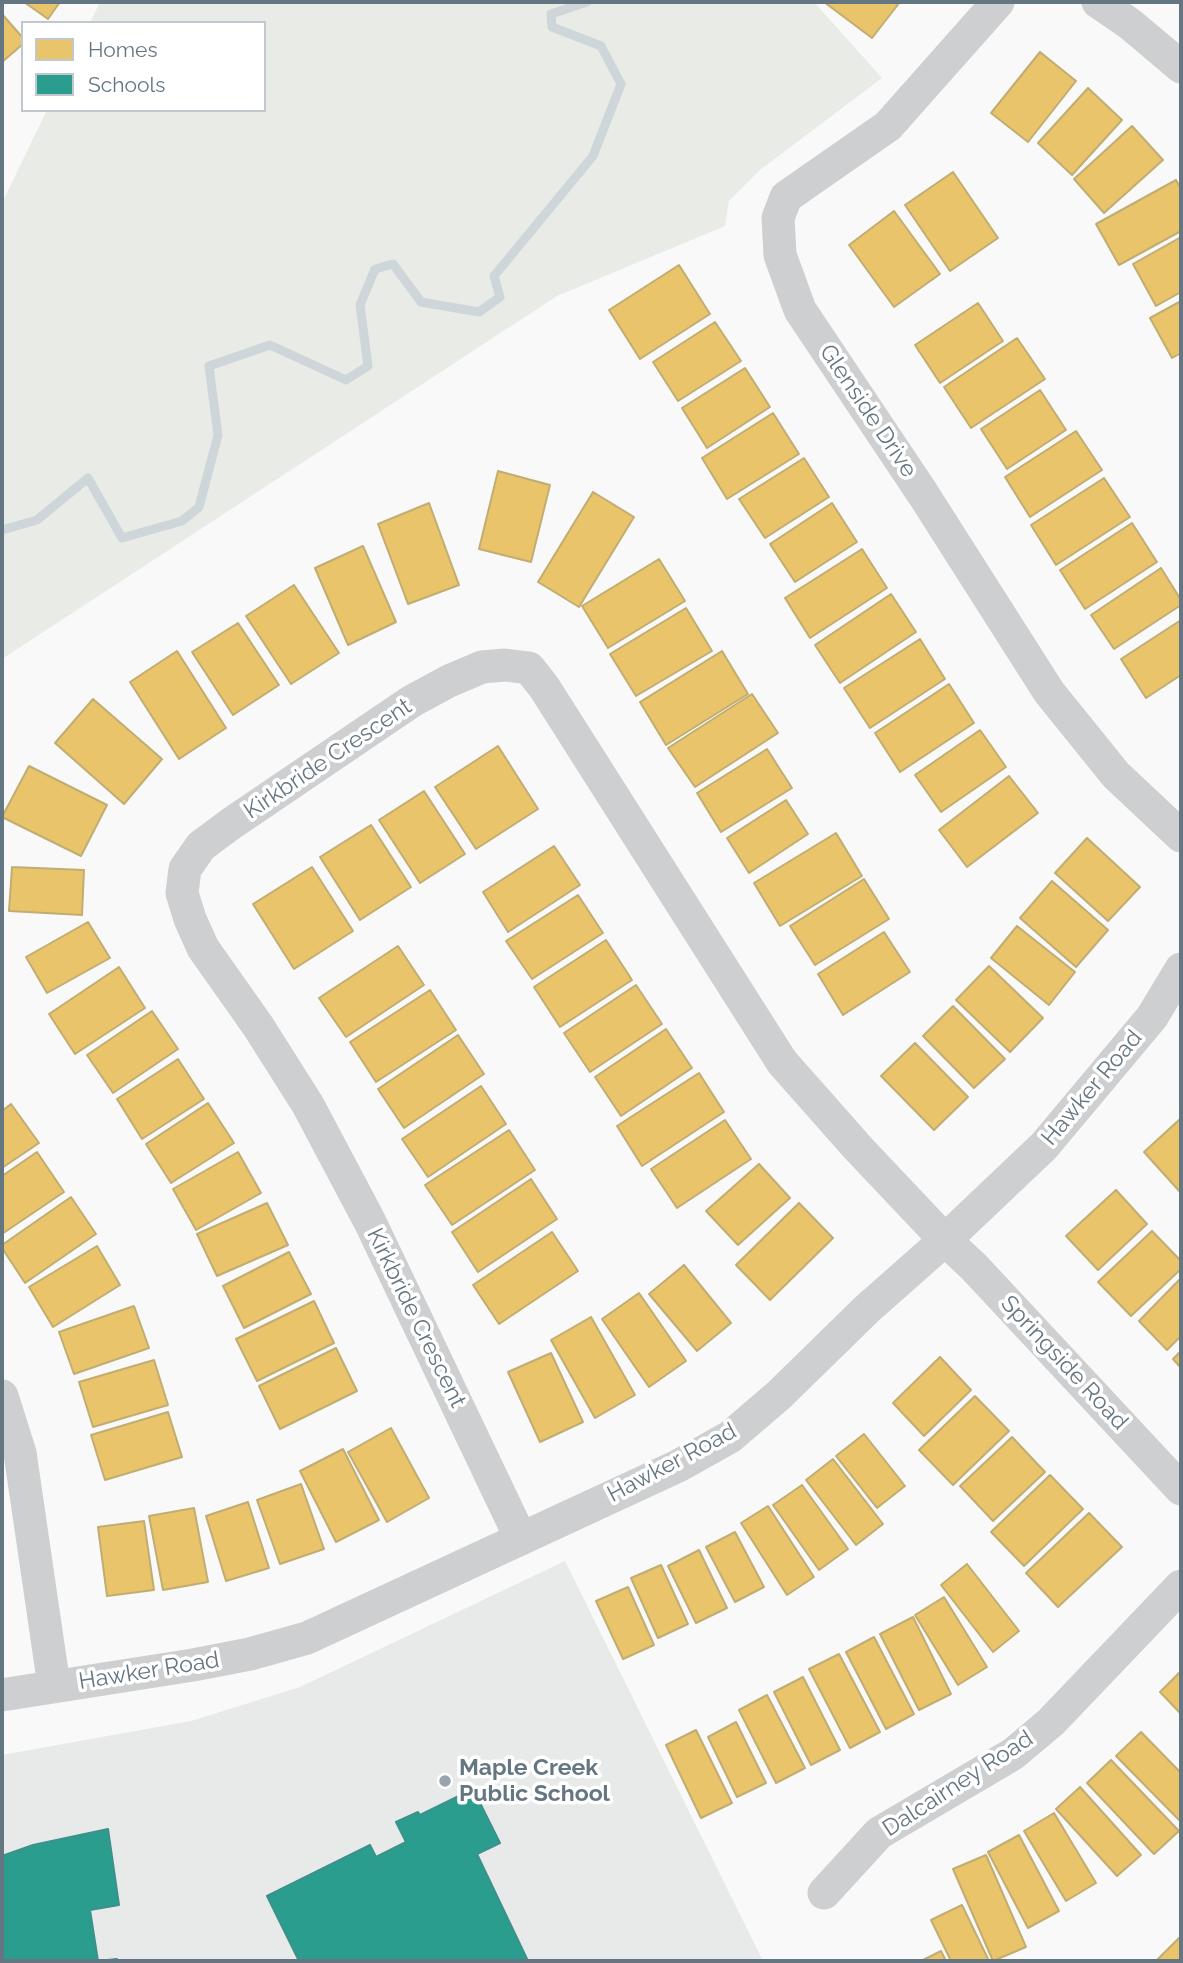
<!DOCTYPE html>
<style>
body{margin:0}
#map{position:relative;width:1183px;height:1963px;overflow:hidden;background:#f9f9f9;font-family:Raleway,sans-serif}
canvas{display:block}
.frame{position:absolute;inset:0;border:4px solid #657683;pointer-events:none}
.legend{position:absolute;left:21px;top:21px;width:245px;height:91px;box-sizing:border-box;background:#fff;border:2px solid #c1c8cd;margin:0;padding:9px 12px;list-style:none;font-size:21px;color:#657683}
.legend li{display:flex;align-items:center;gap:14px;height:35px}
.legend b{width:35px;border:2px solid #c1c8cd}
</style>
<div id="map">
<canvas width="1183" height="1963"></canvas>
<div class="frame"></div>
<ul class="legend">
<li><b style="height:19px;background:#e9c46a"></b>Homes</li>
<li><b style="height:19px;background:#2a9d8f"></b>Schools</li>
</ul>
</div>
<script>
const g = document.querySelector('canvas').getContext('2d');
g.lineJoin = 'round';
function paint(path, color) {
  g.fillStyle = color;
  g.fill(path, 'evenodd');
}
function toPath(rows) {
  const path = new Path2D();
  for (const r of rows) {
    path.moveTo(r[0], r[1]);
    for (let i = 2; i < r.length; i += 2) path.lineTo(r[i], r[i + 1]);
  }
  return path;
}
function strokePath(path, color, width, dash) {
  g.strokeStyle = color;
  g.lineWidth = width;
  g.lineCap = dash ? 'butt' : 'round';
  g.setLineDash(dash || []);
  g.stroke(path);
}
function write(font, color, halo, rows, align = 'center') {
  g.font = font + ' Raleway,sans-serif';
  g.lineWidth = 7;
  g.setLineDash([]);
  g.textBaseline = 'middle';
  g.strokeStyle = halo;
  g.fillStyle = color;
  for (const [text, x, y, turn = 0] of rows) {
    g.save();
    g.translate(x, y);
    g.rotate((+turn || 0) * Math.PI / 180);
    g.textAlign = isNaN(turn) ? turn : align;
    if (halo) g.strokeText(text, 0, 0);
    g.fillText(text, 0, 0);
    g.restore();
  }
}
paint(toPath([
 [565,1561,763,1961,2,1961,2,1755,191,1721,300,1687]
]), '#e8e9e9');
paint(toPath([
 [100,2,814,2,882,78,760,170,729,201,725,226,557,296,2,659,2,203,47,110,264,110,264,23,90,23]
]), '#e8ebe6');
const homes = toPath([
 [24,2,60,2,48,19,24,2],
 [824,2,900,2,872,38,824,2],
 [2,14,23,38,23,44,2,62,2,14],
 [1040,52,1076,81,1028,142,991,113,1040,52],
 [1088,88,1122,120,1072,175,1038,143,1088,88],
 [1132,126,1163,160,1104,213,1074,179,1132,126],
 [953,172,998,238,950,271,905,205,953,172],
 [1176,180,1181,189,1181,231,1119,265,1096,224,1176,180],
 [894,211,940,274,894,307,849,245,894,211],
 [1181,237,1181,292,1156,306,1133,264,1181,237],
 [679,265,710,314,640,359,609,310,679,265],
 [1181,301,1181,353,1172,358,1150,318,1181,301],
 [978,303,1003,341,940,383,915,345,978,303],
 [715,322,741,361,678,401,653,362,715,322],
 [1017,338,1045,379,971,428,944,387,1017,338],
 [745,368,770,407,707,448,682,408,745,368],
 [1040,390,1066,430,1007,469,981,429,1040,390],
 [773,413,799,454,727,499,702,458,773,413],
 [1076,431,1102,470,1030,517,1005,477,1076,431],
 [804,458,829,497,765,538,739,499,804,458],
 [498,471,550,485,531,562,479,549,498,471],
 [1104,478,1130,517,1056,565,1031,525,1104,478],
 [593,492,634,517,579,607,538,582,593,492],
 [429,503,459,585,408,604,378,524,429,503],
 [832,503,857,542,795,582,770,544,832,503],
 [1132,523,1157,562,1085,609,1060,570,1132,523],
 [363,546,396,622,348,645,315,568,363,546],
 [862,549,887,588,810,638,785,598,862,549],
 [659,559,685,601,608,648,582,606,659,559],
 [1161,568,1181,600,1181,605,1114,649,1091,615,1161,568],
 [294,585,339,653,291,684,246,616,294,585],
 [891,594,916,632,840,683,815,645,891,594],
 [686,608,712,651,636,696,610,654,686,608],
 [1181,620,1181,675,1146,698,1121,659,1181,620],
 [238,623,279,685,233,715,192,652,238,623],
 [920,639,945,679,870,728,844,688,920,639],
 [177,651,226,728,179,759,130,682,177,651],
 [722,651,748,694,666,745,640,702,722,651],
 [949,684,974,723,900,772,875,733,949,684],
 [752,694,778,733,695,787,668,748,752,694],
 [93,699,162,759,124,804,55,743,93,699],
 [980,730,1006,767,941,812,915,775,980,730],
 [498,746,538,809,476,849,435,787,498,746],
 [767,749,792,788,721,832,697,793,767,749],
 [29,766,107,805,81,856,2,817,29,766],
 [1009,776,1038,813,967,867,939,830,1009,776],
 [424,791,465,854,420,883,379,820,424,791],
 [786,800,808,834,749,873,727,838,786,800],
 [371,825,411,887,360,920,320,857,371,825],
 [836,833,862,876,780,926,754,883,836,833],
 [1087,838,1140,887,1108,921,1055,873,1087,838],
 [554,846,580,885,508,932,483,892,554,846],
 [12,867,84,870,82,915,9,911,12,867],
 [312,867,353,931,294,969,253,904,312,867],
 [864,879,889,919,815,965,790,926,864,879],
 [1052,881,1108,930,1076,967,1020,918,1052,881],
 [578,895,603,933,532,979,506,941,578,895],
 [88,922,110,958,47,993,26,957,88,922],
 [1017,926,1075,972,1049,1005,991,958,1017,926],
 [884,932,910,972,843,1015,818,974,884,932],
 [606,940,632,980,560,1027,534,987,606,940],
 [398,946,424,985,346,1037,319,998,398,946],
 [989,966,1043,1018,1010,1052,956,1000,989,966],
 [119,967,145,1008,75,1054,49,1014,119,967],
 [636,985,662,1024,590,1072,564,1033,636,985],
 [430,990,456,1030,376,1082,350,1042,430,990],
 [953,1006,1005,1059,974,1088,923,1036,953,1006],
 [152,1011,178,1049,113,1093,87,1055,152,1011],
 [666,1029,692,1068,621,1116,595,1077,666,1029],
 [458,1035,484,1074,404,1128,378,1089,458,1035],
 [915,1043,968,1097,934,1130,881,1076,915,1043],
 [178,1059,204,1099,142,1139,117,1099,178,1059],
 [699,1073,724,1112,642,1166,617,1126,699,1073],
 [481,1086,506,1124,428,1177,402,1139,481,1086],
 [208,1103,234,1143,171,1183,146,1144,208,1103],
 [11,1104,39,1143,2,1168,2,1111,11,1104],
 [725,1120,751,1159,677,1208,651,1169,725,1120],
 [1179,1120,1181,1122,1181,1193,1144,1152,1179,1120],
 [509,1130,535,1170,452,1225,425,1185,509,1130],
 [37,1152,64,1192,2,1234,2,1176,37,1152],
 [238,1152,261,1193,196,1230,173,1189,238,1152],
 [759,1164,790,1198,738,1245,706,1211,759,1164],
 [531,1179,557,1219,478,1272,452,1232,531,1179],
 [1116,1190,1147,1224,1098,1270,1066,1236,1116,1190],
 [71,1197,96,1234,25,1283,2,1248,2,1245,71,1197],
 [267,1203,288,1245,217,1276,197,1234,267,1203],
 [799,1203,833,1238,770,1300,736,1265,799,1203],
 [1152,1231,1181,1261,1181,1269,1131,1316,1098,1282,1152,1231],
 [552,1232,578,1271,499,1324,473,1285,552,1232],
 [97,1246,120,1285,53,1327,29,1287,97,1246],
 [289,1252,311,1294,244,1328,223,1286,289,1252],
 [684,1265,731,1323,697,1351,649,1294,684,1265],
 [1181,1278,1181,1336,1167,1350,1139,1321,1181,1278],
 [639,1293,686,1361,649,1387,602,1319,639,1293],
 [314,1301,334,1343,257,1381,236,1339,314,1301],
 [134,1306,149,1348,74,1374,59,1332,134,1306],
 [591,1317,635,1395,595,1418,551,1340,591,1317],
 [336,1348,357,1391,280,1429,259,1386,336,1348],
 [1181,1351,1181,1368,1173,1359,1181,1351],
 [551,1353,583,1422,540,1442,508,1372,551,1353],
 [940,1357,971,1390,924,1436,893,1403,940,1357],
 [154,1360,168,1405,93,1427,79,1382,154,1360],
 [975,1396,1009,1431,953,1485,919,1450,975,1396],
 [168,1412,182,1457,105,1480,91,1435,168,1412],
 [391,1428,429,1498,387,1522,348,1452,391,1428],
 [864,1434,905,1486,877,1508,836,1456,864,1434],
 [1012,1437,1045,1472,993,1521,960,1486,1012,1437],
 [343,1449,379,1520,336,1542,300,1471,343,1449],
 [833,1459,883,1524,856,1545,806,1480,833,1459],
 [1050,1475,1083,1509,1024,1566,991,1532,1050,1475],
 [301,1484,324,1549,280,1564,257,1500,301,1484],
 [802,1485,848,1549,819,1570,773,1505,802,1485],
 [248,1502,269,1568,226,1581,206,1516,248,1502],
 [768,1506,814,1577,787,1595,741,1523,768,1506],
 [194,1508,208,1582,163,1590,149,1516,194,1508],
 [1089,1513,1122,1547,1058,1607,1026,1573,1089,1513],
 [144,1521,154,1590,107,1596,98,1527,144,1521],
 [735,1532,764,1587,735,1602,706,1547,735,1532],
 [699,1550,727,1608,696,1623,668,1566,699,1550],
 [967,1564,1019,1631,993,1652,941,1585,967,1564],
 [661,1565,688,1624,658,1638,631,1578,661,1565],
 [628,1587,654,1645,623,1659,596,1601,628,1587],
 [944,1597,987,1667,958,1685,915,1615,944,1597],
 [913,1617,951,1694,919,1710,880,1634,913,1617],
 [874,1637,914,1714,886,1729,846,1652,874,1637],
 [839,1654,880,1732,850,1748,809,1669,839,1654],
 [1181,1671,1181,1714,1160,1692,1181,1671],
 [803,1677,840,1750,811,1765,774,1692,803,1677],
 [767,1695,805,1768,776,1783,739,1710,767,1695],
 [736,1722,766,1783,737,1797,708,1737,736,1722],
 [696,1730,732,1803,701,1818,666,1745,696,1730],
 [1141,1732,1181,1773,1181,1822,1116,1756,1141,1732],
 [1111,1760,1179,1831,1154,1854,1087,1783,1111,1760],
 [1080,1787,1141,1855,1117,1876,1056,1809,1080,1787],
 [1054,1813,1096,1883,1066,1901,1024,1831,1054,1813],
 [1019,1835,1059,1911,1028,1928,988,1852,1019,1835],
 [986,1855,1026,1947,993,1961,953,1869,986,1855],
 [962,1905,989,1961,951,1961,931,1920,962,1905],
 [1180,1937,1181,1961,1157,1961,1157,1960,1180,1937],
 [941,1951,946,1961,921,1961,941,1951]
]);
paint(homes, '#e9c46a');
strokePath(homes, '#c1ad72', 2);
const schools = toPath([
 [473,1789,500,1843,477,1854,528,1961,299,1961,267,1896,370,1845,376,1857,406,1842,396,1822,418,1812,420,1815,473,1789],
 [108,1829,119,1905,90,1910,98,1961,117,1959,117,1961,2,1961,2,1856,33,1845,108,1829]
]);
paint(schools, '#2a9d8f');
strokePath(schools, '#3c918b', 2);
strokePath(toPath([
 [2,530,37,520,88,478,122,538,182,521,199,507,218,435,209,366,270,345,346,380,368,366,360,305,375,269,393,264,421,302,479,312,500,297,494,276,593,156,621,84,601,46,552,27,551,14,587,2]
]), '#ced6d9', 9);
strokePath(toPath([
 [998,2,888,126,786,197,778,218,780,255,800,310,923,494,1049,692,1116,775,1181,836],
 [1098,2,1130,24,1181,67],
 [2,1396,20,1453,54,1686],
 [521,1539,370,1222,308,1105,258,1026,203,948,190,919,182,893,185,869,201,846,232,823,412,701,449,681,482,667,505,665,529,668,544,687,782,1062,858,1148,945,1240,974,1267,1181,1489],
 [2,1695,193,1665,250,1654,307,1638,678,1466,730,1437,779,1395,867,1309,945,1240,1044,1146,1152,1017,1181,969],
 [824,1893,879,1833,1013,1754,1051,1722,1181,1586]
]), '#cecfd0', 33);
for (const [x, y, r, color] of [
 [445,1781,7,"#99a4ac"]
]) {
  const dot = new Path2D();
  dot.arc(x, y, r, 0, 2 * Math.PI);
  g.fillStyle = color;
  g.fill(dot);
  strokePath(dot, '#fff', 2.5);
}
write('23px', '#657683', '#fff', [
 ["Glenside Drive",868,411,56],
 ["Kirkbride Crescent",328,759,-34],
 ["Hawker Road",1092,1088,-50],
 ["Kirkbride Crescent",416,1318,64],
 ["Springside Road",1064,1363,47],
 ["Hawker Road",672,1463,-28],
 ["Hawker Road",149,1671,-9],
 ["Dalcairney Road",958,1784,-33]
]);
write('bold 23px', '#657683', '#fff', [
 ["Maple Creek",459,1768],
 ["Public School",459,1794]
], 'left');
</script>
